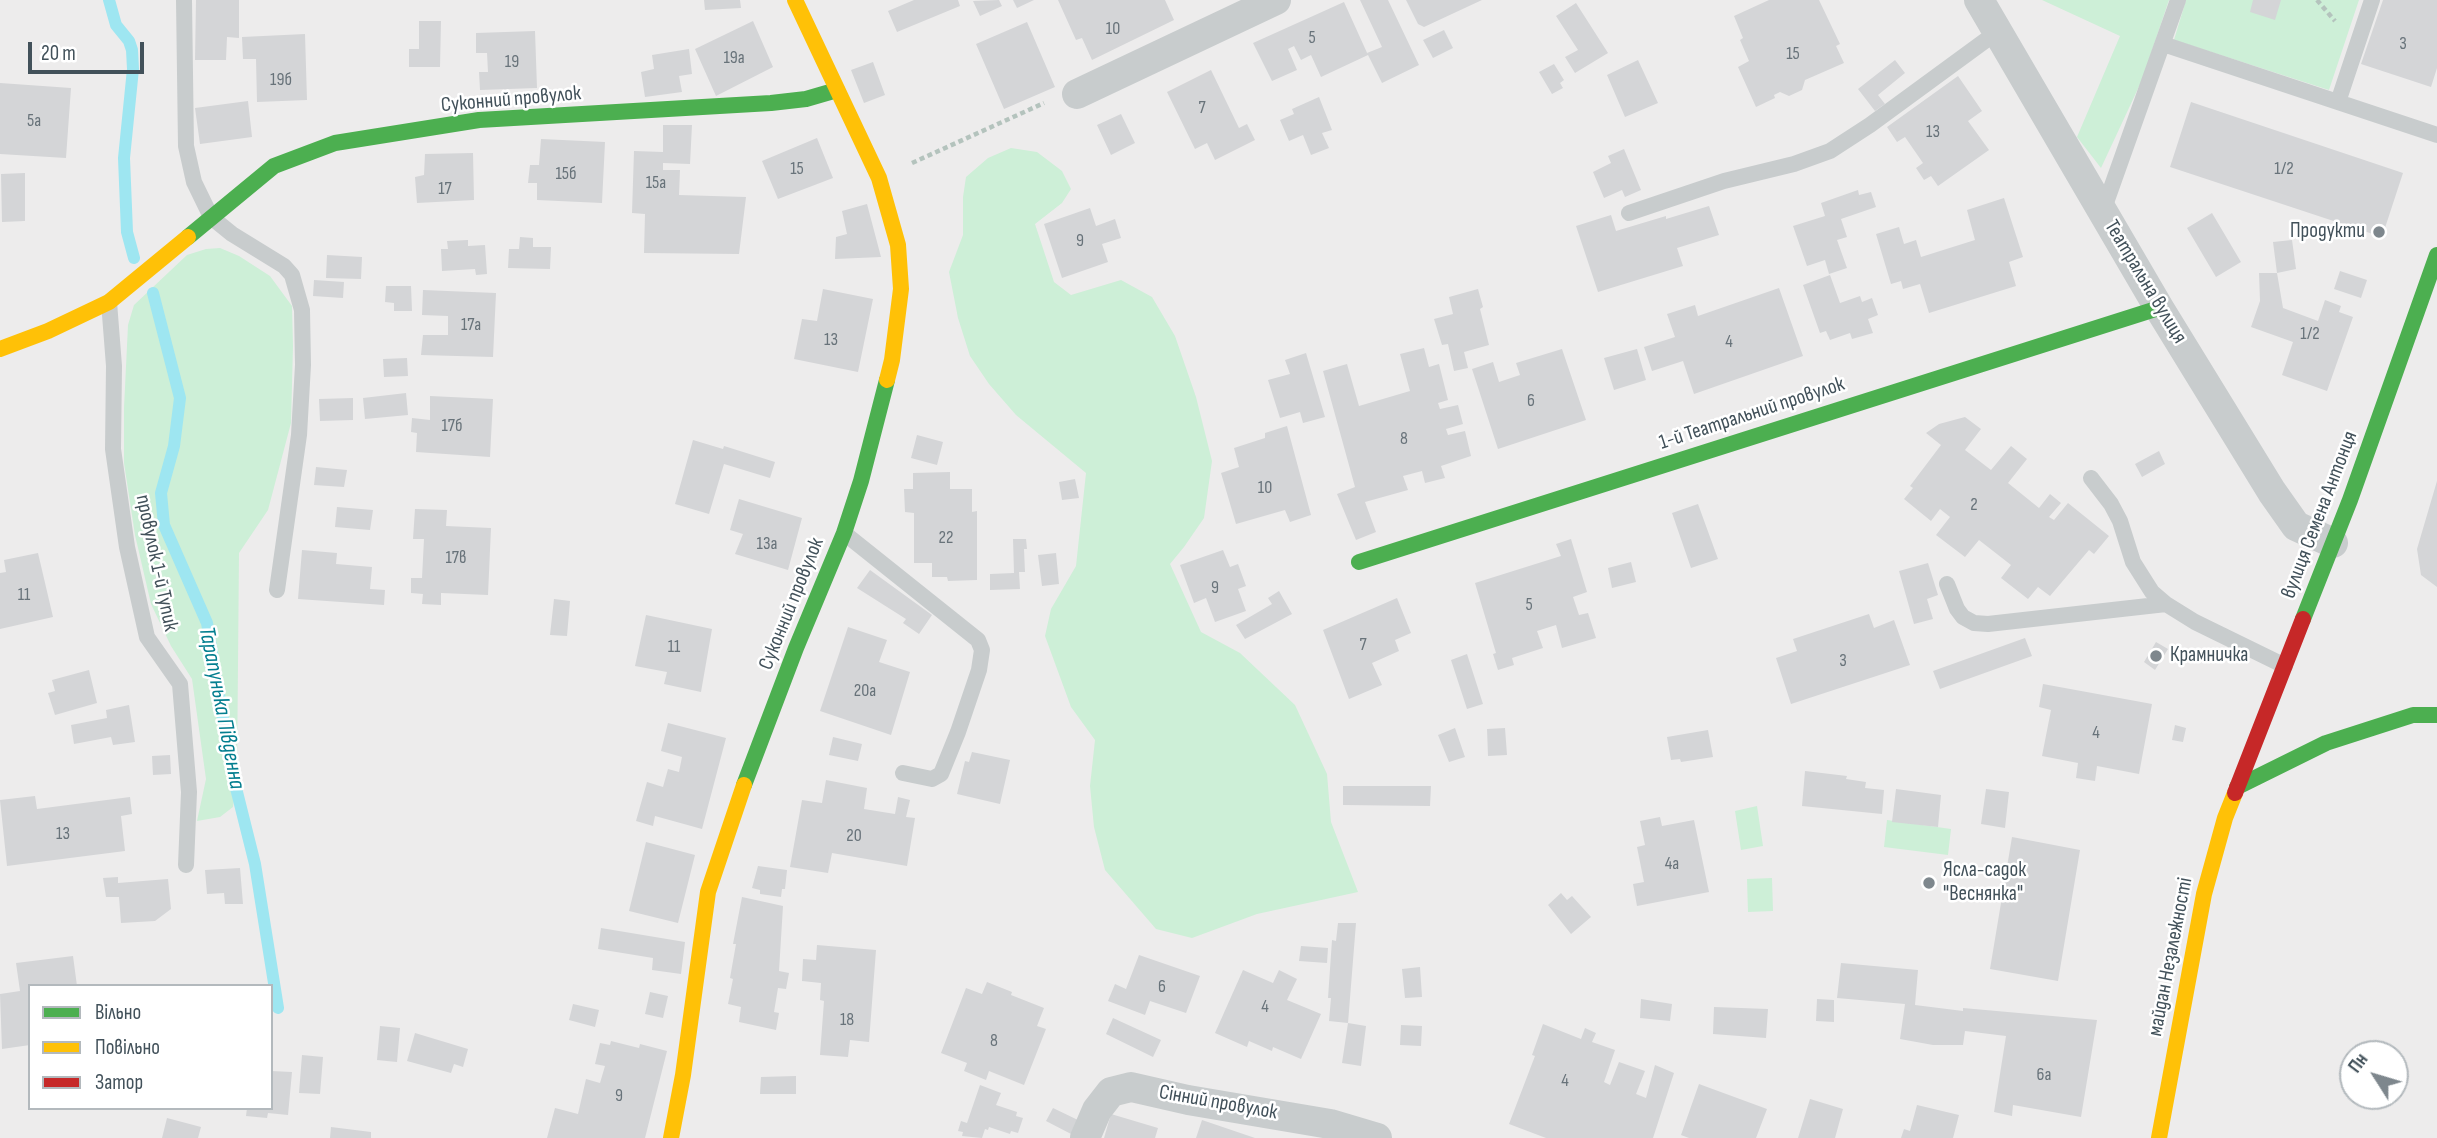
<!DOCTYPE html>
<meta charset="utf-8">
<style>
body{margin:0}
#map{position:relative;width:2437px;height:1138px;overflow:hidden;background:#edecec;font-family:"Sofia Sans Condensed",sans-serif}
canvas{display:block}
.legend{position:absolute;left:28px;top:984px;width:245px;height:126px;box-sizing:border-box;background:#fff;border:2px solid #b3b9bd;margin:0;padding:9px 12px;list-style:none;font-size:21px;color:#42515a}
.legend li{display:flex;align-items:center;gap:14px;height:35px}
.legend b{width:35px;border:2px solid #b3b9bd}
.north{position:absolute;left:2339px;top:1040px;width:70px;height:70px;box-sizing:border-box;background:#fff;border:2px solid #b3b9bd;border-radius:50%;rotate:307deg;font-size:19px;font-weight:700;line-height:28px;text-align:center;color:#42515a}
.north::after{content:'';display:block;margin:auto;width:24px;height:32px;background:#7e878d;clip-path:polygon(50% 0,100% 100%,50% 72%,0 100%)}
.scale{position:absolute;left:28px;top:42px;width:116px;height:32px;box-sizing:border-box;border:4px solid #42515a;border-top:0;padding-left:9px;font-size:21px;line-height:24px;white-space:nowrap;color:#42515a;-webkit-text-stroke:5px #fff;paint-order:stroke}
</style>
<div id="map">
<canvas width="2437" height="1138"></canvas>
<ul class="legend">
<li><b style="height:9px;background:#4caf50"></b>Вільно</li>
<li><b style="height:9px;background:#ffc107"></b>Повільно</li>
<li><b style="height:9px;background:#c62828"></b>Затор</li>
</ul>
<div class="north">Пн</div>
<div class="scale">20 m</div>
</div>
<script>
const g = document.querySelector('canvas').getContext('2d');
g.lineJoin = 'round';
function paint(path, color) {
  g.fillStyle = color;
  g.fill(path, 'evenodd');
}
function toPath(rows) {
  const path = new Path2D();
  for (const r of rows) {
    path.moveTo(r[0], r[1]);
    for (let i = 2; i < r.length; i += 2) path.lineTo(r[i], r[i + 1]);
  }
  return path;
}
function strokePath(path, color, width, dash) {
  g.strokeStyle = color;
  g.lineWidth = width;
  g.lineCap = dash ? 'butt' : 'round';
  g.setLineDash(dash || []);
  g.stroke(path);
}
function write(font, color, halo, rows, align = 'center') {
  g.font = font + ' "Sofia Sans Condensed",sans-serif';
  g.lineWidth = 5;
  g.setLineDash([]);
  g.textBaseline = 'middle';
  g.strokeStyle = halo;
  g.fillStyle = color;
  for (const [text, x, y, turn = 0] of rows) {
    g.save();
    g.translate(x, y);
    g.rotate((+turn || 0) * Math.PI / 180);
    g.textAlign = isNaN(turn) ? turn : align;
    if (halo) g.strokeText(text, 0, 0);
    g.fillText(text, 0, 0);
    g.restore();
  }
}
paint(toPath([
 [2042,0,2169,0,2142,80,2101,168,2077,137,2120,36],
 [2186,0,2359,0,2329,90,2174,40],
 [1011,148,1037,152,1062,171,1071,189,1062,203,1035,224,1054,282,1071,295,1121,280,1152,297,1175,336,1196,397,1212,461,1204,518,1184,547,1170,564,1201,632,1240,653,1295,705,1327,774,1331,822,1358,892,1257,914,1192,938,1156,929,1105,870,1094,827,1090,786,1095,740,1071,707,1045,636,1051,609,1076,566,1086,473,1016,415,989,384,970,356,958,318,949,272,963,235,963,197,966,177,988,158],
 [220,248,239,256,270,276,292,306,293,346,291,423,268,510,239,553,237,775,233,807,220,817,197,821,206,779,192,679,171,646,151,604,135,535,124,463,124,408,128,325,134,305,187,255,206,249],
 [1757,806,1763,846,1741,850,1735,811],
 [1887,820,1951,829,1948,855,1884,847],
 [1772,878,1773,911,1748,912,1747,879]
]), '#cdefd7');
strokePath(toPath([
 [109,0,116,25,129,41,132,50,133,69,124,158,127,232,134,258],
 [153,293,180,398,174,446,161,493,164,525,207,623,232,772,255,864,278,1008]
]), '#9ee6f1', 12);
paint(toPath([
 [196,0,239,0,239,38,227,37,226,60,195,60],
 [704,0,740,0,741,8,705,10],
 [914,0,958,0,960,6,897,32,888,11],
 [999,0,1002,6,980,16,973,1],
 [1013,0,1034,0,1017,8],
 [1058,0,1165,0,1174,20,1092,60,1082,38,1076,40],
 [1360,0,1388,0,1419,65,1382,83,1367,53,1382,47],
 [1406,0,1482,0,1424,27,1418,24],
 [1769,0,1819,0,1840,44,1836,46,1844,63,1805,80,1802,90,1789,96,1780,92,1774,95,1775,98,1756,107,1738,67,1749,61,1740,40,1743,38,1734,16],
 [2253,0,2281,0,2275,20,2250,12],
 [2383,0,2437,0,2437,68,2431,87,2361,64],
 [1344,2,1368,55,1321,77,1311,55,1301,60,1294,46,1288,49,1297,70,1272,81,1253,43],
 [1576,3,1608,53,1575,73,1565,57,1578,50,1556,16],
 [419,21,441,21,440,67,409,67,409,49,419,49],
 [753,21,773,67,716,96,695,49],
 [1027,22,1055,87,1004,109,976,44],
 [1444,30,1453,48,1433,58,1423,40],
 [535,31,537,88,480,90,479,72,488,72,487,53,476,53,476,33],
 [305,34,307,100,257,102,256,59,243,59,242,37],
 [689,49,692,74,679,76,682,92,645,97,641,72,654,69,652,55],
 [1638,60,1658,103,1625,117,1607,75],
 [1895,60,1905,73,1878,95,1885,104,1875,111,1858,89],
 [873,62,885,95,864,103,851,70],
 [1554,64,1564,80,1560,83,1563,88,1552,94,1539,72],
 [1211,70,1239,128,1247,124,1255,140,1215,160,1207,143,1195,149,1167,92],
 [1958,76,1982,111,1968,121,1989,150,1938,186,1931,176,1924,180,1916,168,1923,163,1905,137,1897,142,1887,127],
 [0,83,71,88,66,158,0,154],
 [1319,97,1332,130,1322,133,1329,148,1311,155,1303,135,1289,141,1280,120,1294,114,1292,109],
 [248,101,252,137,200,144,195,108],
 [2191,102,2403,173,2382,237,2170,167],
 [1121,114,1135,143,1111,155,1097,125],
 [663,125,692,125,690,164,663,163,663,170,680,170,679,195,746,197,739,254,644,253,645,214,632,213,634,151,663,152],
 [817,138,833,178,778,199,762,161],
 [541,139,605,142,602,203,537,200,537,183,528,183,530,165,539,165],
 [1624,149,1641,190,1625,197,1622,190,1604,198,1593,172,1611,163,1608,156],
 [473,153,474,200,417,203,415,177,424,175,425,154],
 [25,173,25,221,2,222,1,174],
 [1858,190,1859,195,1871,192,1876,207,1841,219,1847,237,1837,240,1847,268,1829,274,1825,260,1807,266,1793,226,1825,216,1821,203],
 [2004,198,2023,257,2009,262,2016,286,1929,313,1920,284,1903,289,1901,281,1891,284,1876,234,1899,227,1904,244,1916,240,1921,257,1975,240,1967,210],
 [867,204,881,257,835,259,836,237,847,234,842,211],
 [1709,206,1719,235,1677,248,1683,266,1598,292,1576,226,1611,215,1616,231,1666,216,1666,219],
 [1090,208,1096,226,1115,219,1121,238,1102,244,1108,262,1062,278,1044,224],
 [2212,213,2241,262,2216,277,2187,228],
 [520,237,533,238,533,247,551,247,550,269,508,268,509,249,519,249],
 [468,240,468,246,485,245,487,274,476,275,475,269,442,271,441,249,448,249,447,241],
 [2292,240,2296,269,2277,273,2283,308,2318,321,2325,300,2341,306,2339,312,2353,317,2327,391,2282,375,2293,342,2251,327,2260,301,2259,273,2277,273,2273,242],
 [327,255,362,257,361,279,326,278],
 [2340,271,2367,280,2361,298,2334,289],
 [1830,275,1840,303,1860,296,1862,302,1872,298,1878,315,1868,319,1873,333,1852,339,1850,333,1830,340,1826,331,1820,333,1803,285],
 [314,280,344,282,343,298,313,296],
 [386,286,411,286,412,311,394,311,394,303,385,302],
 [1779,288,1803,356,1694,394,1683,361,1652,371,1644,347,1675,337,1667,314,1695,305,1698,316],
 [823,289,873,299,858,372,794,359,802,319,817,321],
 [1478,289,1483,307,1480,309,1489,345,1464,352,1468,368,1454,371,1448,344,1442,345,1434,319,1453,314,1449,297],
 [423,290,496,293,493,357,421,355,423,335,448,335,448,316,422,315],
 [1424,348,1429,367,1439,364,1448,400,1438,403,1440,409,1458,405,1463,424,1446,429,1448,435,1465,431,1471,456,1441,466,1445,478,1425,483,1422,471,1403,476,1408,490,1365,502,1376,532,1356,540,1337,494,1355,487,1323,371,1347,364,1359,406,1410,391,1400,354],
 [1562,349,1586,420,1498,449,1472,369,1493,362,1499,382,1520,375,1516,363],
 [1637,349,1646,380,1614,390,1604,358],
 [1306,353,1325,417,1303,423,1300,412,1280,418,1268,380,1290,374,1285,360],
 [407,358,408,376,384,377,383,359],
 [406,393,408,415,365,419,363,398],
 [430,396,493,399,490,457,416,452,417,433,411,432,412,418,430,420],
 [353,398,353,420,320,421,319,399],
 [1965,417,1981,429,1965,450,1991,470,2011,446,2027,459,2008,483,2039,508,2050,494,2061,503,2049,517,2054,520,2068,503,2109,536,2094,554,2089,550,2050,596,2038,587,2028,599,2001,578,2011,565,1979,540,1965,557,1936,535,1950,517,1940,509,1931,521,1904,499,1913,488,1910,486,1941,445,1926,433,1939,424],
 [1287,426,1311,515,1290,522,1285,510,1236,524,1221,473,1239,467,1234,448,1265,438,1265,433],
 [917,435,943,442,937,465,911,458],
 [693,440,723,449,724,446,775,462,770,478,724,464,709,514,675,504],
 [2159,451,2165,464,2142,477,2135,464],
 [316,467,347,470,344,487,314,485],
 [950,472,950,489,972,489,972,512,977,511,977,580,948,581,947,577,932,577,932,563,914,563,914,513,905,512,904,489,913,489,913,473],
 [1075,479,1079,498,1062,500,1059,482],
 [2437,481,2437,587,2421,575,2417,549],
 [739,499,802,518,788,570,735,554,743,534,730,530],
 [1698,504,1718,559,1691,568,1672,513],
 [337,507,373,510,370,530,335,527],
 [415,509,447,510,446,526,491,528,488,595,441,593,441,605,422,604,423,594,411,593,411,578,422,578,424,539,413,539],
 [1013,539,1026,539,1027,549,1024,549,1025,572,1019,572,1020,589,990,590,990,574,1014,573],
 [1571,539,1587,592,1573,597,1579,615,1588,613,1596,638,1562,648,1556,625,1537,631,1543,648,1512,658,1514,665,1498,670,1493,654,1496,653,1475,583,1561,556,1556,544],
 [302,550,337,553,336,564,372,567,370,589,385,590,384,605,298,599],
 [1223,550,1230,567,1238,564,1246,586,1238,589,1246,611,1215,622,1206,598,1194,603,1180,565],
 [38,553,53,617,0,629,0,573,6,572,4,560],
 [1056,553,1059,584,1042,586,1038,555],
 [1631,562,1636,582,1612,588,1608,568],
 [1928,563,1938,595,1927,599,1933,619,1914,624,1899,571],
 [870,570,932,615,919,634,903,623,906,619,857,588],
 [1279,591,1292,614,1245,639,1236,625,1272,604,1268,598],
 [1397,598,1411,633,1395,640,1399,651,1372,663,1382,685,1349,699,1323,630],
 [554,599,570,601,567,636,550,635],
 [1869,614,1874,628,1894,620,1910,665,1791,704,1776,658,1797,651,1793,639],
 [646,615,712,629,701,692,664,684,667,672,635,666],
 [848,627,887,640,879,662,910,672,891,735,820,711],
 [2025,638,2032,656,1940,689,1933,671],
 [2156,642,2168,649,2155,670,2144,662],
 [1467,654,1483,704,1467,709,1451,660],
 [89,670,97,703,55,715,48,693,55,691,52,680],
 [2043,684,2152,704,2139,774,2097,766,2095,781,2076,778,2078,763,2042,756,2051,710,2039,707],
 [129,705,135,742,113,745,111,737,74,744,71,725,107,718,106,710],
 [668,723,726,738,702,829,655,816,653,826,636,821,647,782,663,787,668,769,679,772,682,757,661,751],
 [2175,725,2186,728,2183,742,2172,740],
 [1455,728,1465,757,1449,762,1438,735],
 [1505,728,1507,755,1488,756,1487,729],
 [1708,730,1713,757,1681,762,1680,759,1671,760,1667,737],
 [833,737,862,744,858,761,829,755],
 [972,752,1010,760,1000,804,957,794,965,761,969,762],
 [170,755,171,774,153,775,152,756],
 [1805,771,1847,776,1846,779,1866,782,1865,788,1884,790,1882,814,1802,806],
 [826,780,867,788,864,809,895,814,898,797,910,800,906,817,915,818,907,866,832,853,828,873,790,867,802,800,822,803],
 [1343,786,1431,786,1430,806,1343,805],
 [1896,789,1941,795,1938,827,1892,822],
 [1986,789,2009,792,2005,828,1981,824],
 [35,796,37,809,130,797,132,814,121,816,125,851,7,866,0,800],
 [1660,817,1662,826,1694,820,1709,892,1637,906,1633,884,1644,882,1637,847,1645,845,1640,821],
 [2012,837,2080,850,2058,981,1990,969],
 [646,842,695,855,678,923,629,911],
 [758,866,787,870,785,889,782,889,781,897,760,894,760,890,752,888],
 [240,868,243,904,225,904,224,893,207,894,205,870],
 [118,877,118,883,168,879,171,909,155,921,121,923,119,897,106,897,103,878],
 [1561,893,1567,900,1572,896,1591,917,1571,934,1548,905],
 [742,897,783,906,779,971,789,973,786,989,778,988,774,1012,779,1013,776,1030,739,1022,741,1007,728,1004,733,979,730,978,736,944,733,944],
 [1338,923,1356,923,1348,1023,1329,1021,1331,998,1328,998,1332,940,1336,941],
 [601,928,685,942,681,974,652,970,653,958,598,949],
 [817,945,876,950,869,1042,850,1040,848,1057,820,1055,824,1001,820,1000,821,983,802,981,803,959,816,960],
 [1301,946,1328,948,1327,963,1299,961],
 [1139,955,1200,976,1186,1013,1150,1001,1145,1015,1108,1001,1115,984,1126,989],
 [73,956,77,986,30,986,30,1045,2,1049,0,994,20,991,16,963],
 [1841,963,1918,970,1915,1005,1963,1011,1963,1008,2097,1020,2081,1117,2013,1105,2012,1116,1994,1112,2006,1036,1965,1031,1963,1045,1933,1045,1900,1039,1905,1004,1837,998],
 [1420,967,1422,997,1405,998,1402,969],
 [1243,970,1273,983,1279,970,1297,979,1287,1000,1321,1014,1301,1059,1273,1047,1272,1051,1249,1041,1247,1047,1215,1033],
 [987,982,1012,992,1011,995,1044,1008,1037,1026,1046,1029,1024,1085,989,1071,986,1080,964,1071,967,1063,941,1053,966,988,982,994],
 [650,992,668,996,663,1018,645,1014],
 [1641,999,1672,1004,1670,1021,1640,1018],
 [1817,999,1834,1000,1834,1022,1816,1021],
 [573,1004,599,1010,595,1027,569,1020],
 [1714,1007,1768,1009,1766,1038,1713,1034],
 [1113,1018,1161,1040,1153,1057,1106,1034],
 [1348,1023,1366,1026,1361,1066,1342,1063],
 [1543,1024,1581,1039,1585,1028,1596,1033,1592,1042,1615,1050,1604,1082,1610,1085,1619,1062,1645,1071,1636,1094,1646,1098,1655,1065,1674,1073,1653,1138,1546,1138,1509,1124,1535,1056,1532,1055],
 [1401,1025,1422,1026,1421,1046,1400,1045],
 [380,1026,400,1028,397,1062,377,1060],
 [415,1033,468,1049,463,1067,454,1064,451,1073,407,1061],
 [611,1041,639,1048,640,1044,667,1051,645,1138,547,1138,555,1108,578,1114,586,1079,600,1083,605,1066,595,1064,600,1043,610,1045],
 [302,1055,323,1057,320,1094,299,1093],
 [271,1071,292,1072,288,1115,268,1113,267,1118,246,1116,247,1108,271,1108],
 [796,1076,796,1094,760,1094,761,1077],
 [1699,1084,1767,1109,1756,1138,1689,1138,1681,1135],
 [980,1085,1001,1093,996,1105,1017,1112,1016,1116,1023,1118,1018,1133,1011,1131,1010,1134,989,1127,988,1130,985,1129,982,1138,962,1136,963,1132,958,1131,961,1121,967,1123],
 [1810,1099,1843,1109,1835,1138,1798,1138],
 [1917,1105,1959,1115,1953,1138,1901,1138,1904,1129,1910,1131],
 [1053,1108,1080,1121,1073,1135,1046,1121],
 [1111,1114,1158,1128,1155,1138,1104,1138],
 [167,1118,201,1127,198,1138,162,1138],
 [1202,1120,1255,1138,1196,1138],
 [331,1127,371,1132,371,1138,330,1138]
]), '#d4d5d7');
strokePath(toPath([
 [2317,0,2335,21],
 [912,163,1044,103]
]), '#b4c3bd', 4.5, [5, 3.5]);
strokePath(toPath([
 [184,0,186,146,194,182,211,217,232,234,284,266,292,275,302,310,303,365,299,435,277,590],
 [2163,44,2437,135],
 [2338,102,2372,0],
 [2103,211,2178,0],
 [1629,213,1724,181,1794,164,1830,151,1870,125,1997,32],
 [109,302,114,366,113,449,127,547,147,637,180,684,189,792,186,865],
 [2091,478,2111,504,2120,521,2133,562,2152,592,2166,604,2195,622,2285,666],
 [844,533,978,640,982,650,979,670,958,732,941,774,932,779,903,773],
 [1947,584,1957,609,1963,617,1974,623,1988,624,2166,604]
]), '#c8cccd', 16);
strokePath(toPath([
 [1979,0,2159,308,2272,492,2296,526,2333,543],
 [1077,94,1276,0],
 [1085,1138,1097,1110,1111,1092,1131,1087,1188,1100,1330,1124,1377,1138]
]), '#c8cccd', 30);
strokePath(toPath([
 [188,237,274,166,335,143,479,120,771,103,806,99,837,90],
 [1359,562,2159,308],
 [2303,619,2350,500,2437,255],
 [744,785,796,648,844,533,861,481,887,380],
 [2237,787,2326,743,2413,715,2437,715]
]), '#4caf50', 16);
strokePath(toPath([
 [795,0,879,178,898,245,901,289,892,360,887,380],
 [0,349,48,331,109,302,188,237],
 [671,1138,683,1075,708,892,744,785],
 [2159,1138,2204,894,2225,818,2235,793]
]), '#ffc107', 16);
strokePath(toPath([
 [2235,793,2303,619]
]), '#c62828', 16);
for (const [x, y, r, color] of [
 [2379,232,7,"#7e878d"],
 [2156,656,7,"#7e878d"],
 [1929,883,7,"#7e878d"]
]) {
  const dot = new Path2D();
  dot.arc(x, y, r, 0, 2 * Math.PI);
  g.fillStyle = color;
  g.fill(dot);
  strokePath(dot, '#fff', 2.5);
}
write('18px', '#68737a', null, [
 ["10",1113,29],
 ["5",1312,38],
 ["3",2403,44],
 ["15",1793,54],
 ["19а",734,58],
 ["19",512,62],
 ["19б",281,80],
 ["7",1202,108],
 ["5а",34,121],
 ["13",1933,132],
 ["15",797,169],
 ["1/2",2284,169],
 ["15б",566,174],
 ["15а",656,183],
 ["17",445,189],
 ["9",1080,241],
 ["17а",471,325],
 ["1/2",2310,334],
 ["13",831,340],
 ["4",1729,342],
 ["6",1531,401],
 ["17б",452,426],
 ["8",1404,439],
 ["10",1265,488],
 ["2",1974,505],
 ["22",946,538],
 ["13а",767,544],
 ["17в",456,558],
 ["9",1215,588],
 ["11",24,595],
 ["5",1529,605],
 ["7",1363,645],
 ["11",674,647],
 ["3",1843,661],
 ["20а",865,691],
 ["4",2096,733],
 ["13",63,834],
 ["20",854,836],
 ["4а",1672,864],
 ["6",1162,987],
 ["4",1265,1007],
 ["18",847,1020],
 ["8",994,1041],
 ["6а",2044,1075],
 ["4",1565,1081],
 ["9",619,1096]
]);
write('21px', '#42515a', '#fff', [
 ["Суконний провулок",511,100,-5],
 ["Театральна вулиця",2145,282,59],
 ["1-й Театральний провулок",1752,414,-18],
 ["вулиця Семена Антонця",2320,515,-69],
 ["провулок 1-й Тупик",156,563,78],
 ["Суконний провулок",792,604,-68],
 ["майдан Незалежності",2171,957,-79],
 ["Сінний провулок",1218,1103,10]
]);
write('21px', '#42515a', '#fff', [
 ["Продукти",2365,232,"right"],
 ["Крамничка",2170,656],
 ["Ясла-садок",1943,871],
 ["\"Веснянка\"",1943,895]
], 'left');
write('italic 23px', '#037e8f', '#fff', [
 ["Тарапунька Південна",221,708,79]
]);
</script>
